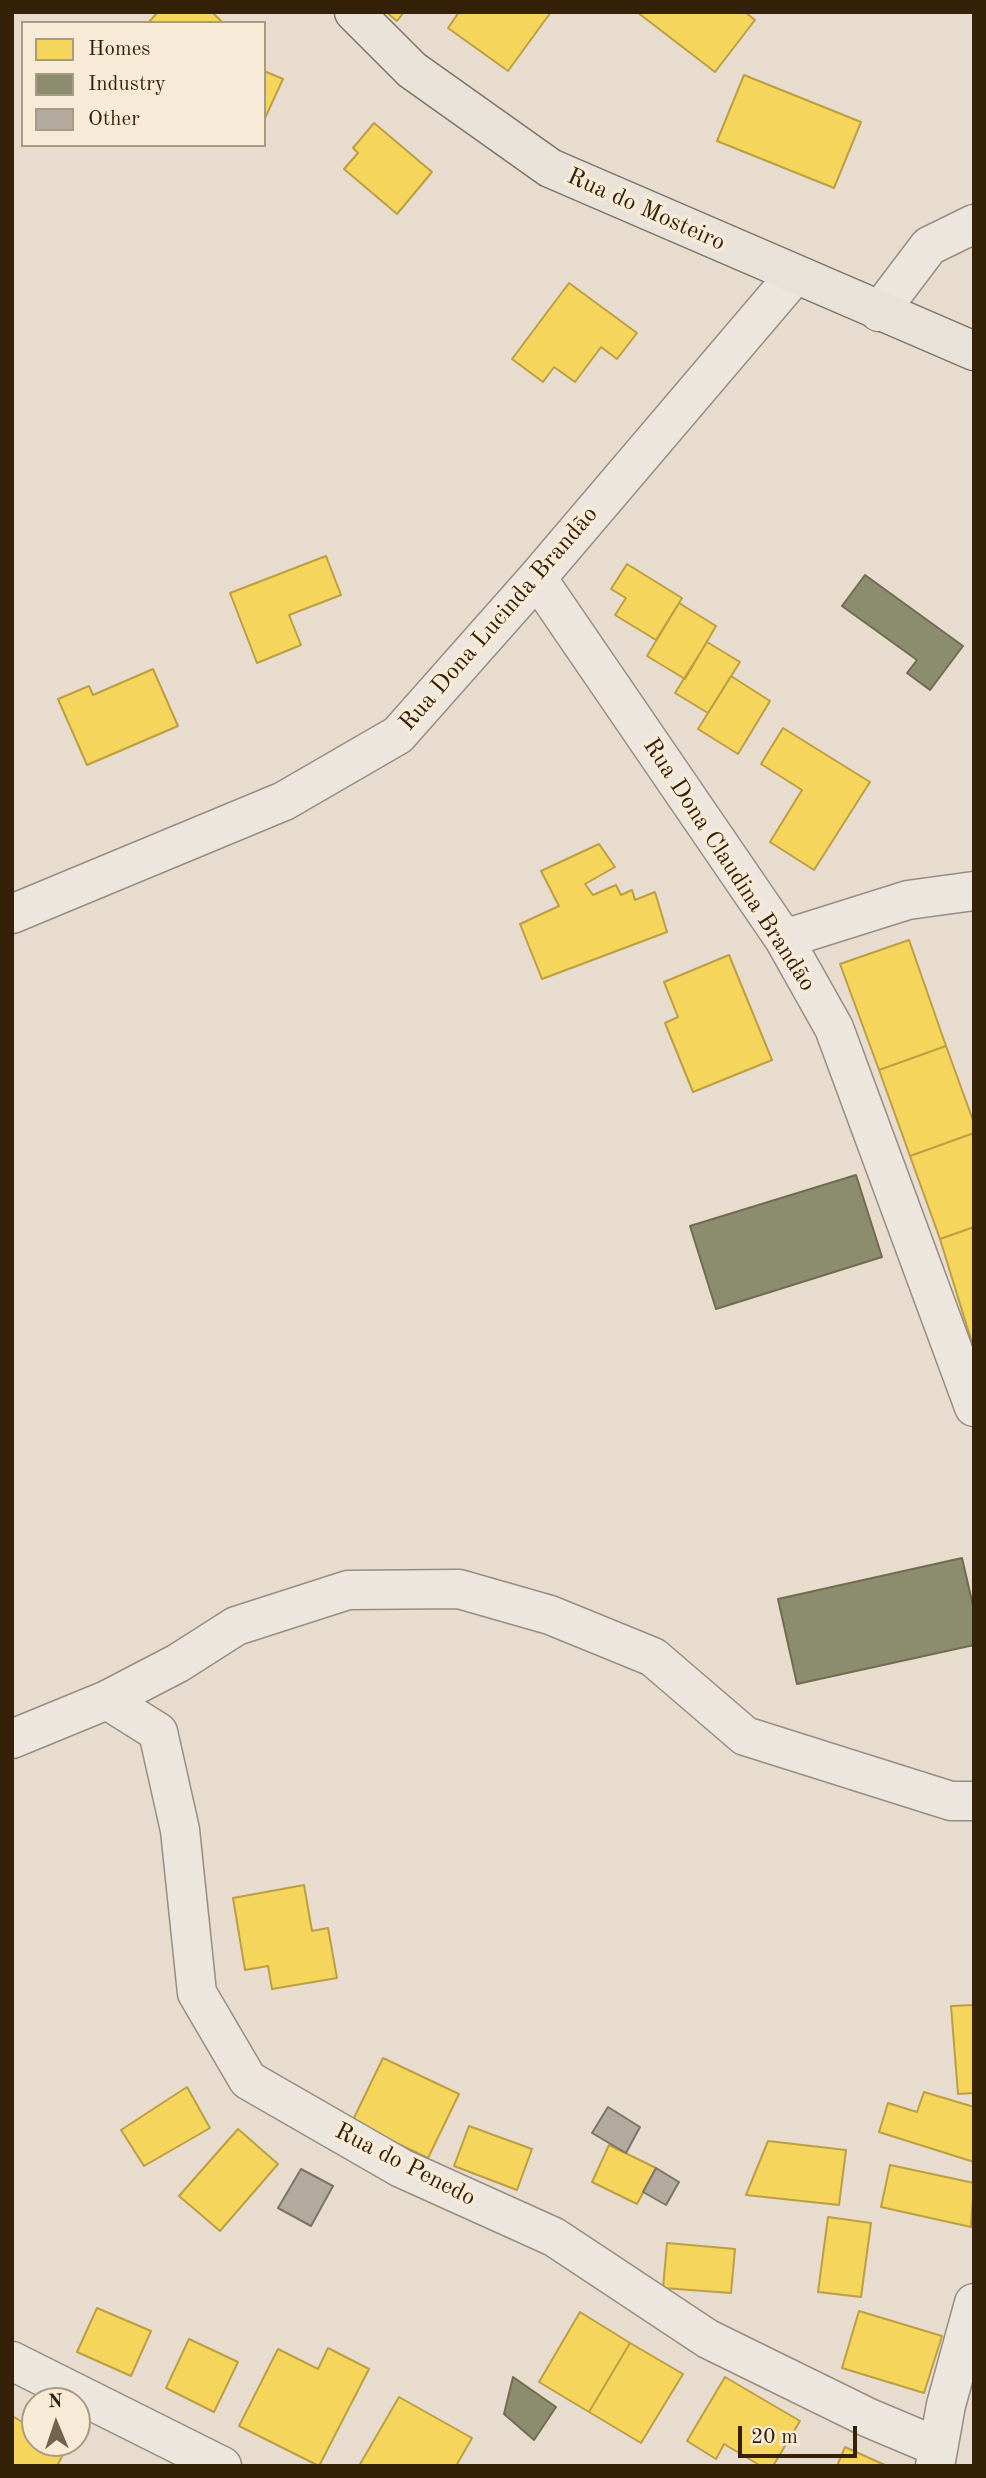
<!DOCTYPE html>
<meta charset="utf-8">
<style>
body{margin:0}
#map{position:relative;width:986px;height:2478px;overflow:hidden;background:#e7dccd;font-family:"Old Standard TT",serif}
canvas{display:block}
.frame{position:absolute;inset:0;border:14px solid #342107;pointer-events:none}
.legend{position:absolute;left:21px;top:21px;width:245px;height:126px;box-sizing:border-box;background:#f7ead7;border:2px solid #a99a84;margin:0;padding:9px 12px;list-style:none;font-size:21px;color:#342107}
.legend li{display:flex;align-items:center;gap:14px;height:35px}
.legend b{width:35px;border:2px solid #a99a84}
.north{position:absolute;left:21px;top:2387px;width:70px;height:70px;box-sizing:border-box;background:#f7ead7;border:2px solid #a99a84;border-radius:50%;rotate:358deg;font-size:19px;font-weight:700;line-height:28px;text-align:center;color:#342107}
.north::after{content:'';display:block;margin:auto;width:24px;height:32px;background:#73624c;clip-path:polygon(50% 0,100% 100%,50% 72%,0 100%)}
.scale{position:absolute;left:738px;top:2426px;width:119px;height:32px;box-sizing:border-box;border:4px solid #342107;border-top:0;padding-left:9px;font-size:21px;line-height:24px;white-space:nowrap;color:#342107;-webkit-text-stroke:5px #f7ead7;paint-order:stroke}
</style>
<div id="map">
<canvas width="986" height="2478"></canvas>
<div class="frame"></div>
<ul class="legend">
<li><b style="height:19px;background:#f6d55c"></b>Homes</li>
<li><b style="height:19px;background:#8c8c6e"></b>Industry</li>
<li><b style="height:19px;background:#b3aa9e"></b>Other</li>
</ul>
<div class="north">N</div>
<div class="scale">20 m</div>
</div>
<script>
const g = document.querySelector('canvas').getContext('2d');
g.lineJoin = 'round';
function paint(path, color) {
  g.fillStyle = color;
  g.fill(path, 'evenodd');
}
function toPath(rows) {
  const path = new Path2D();
  for (const r of rows) {
    path.moveTo(r[0], r[1]);
    for (let i = 2; i < r.length; i += 2) path.lineTo(r[i], r[i + 1]);
  }
  return path;
}
function strokePath(path, color, width, dash) {
  g.strokeStyle = color;
  g.lineWidth = width;
  g.lineCap = dash ? 'butt' : 'round';
  g.setLineDash(dash || []);
  g.stroke(path);
}
function write(font, color, halo, rows, align = 'center') {
  g.font = font + ' "Old Standard TT",serif';
  g.lineWidth = 7;
  g.setLineDash([]);
  g.textBaseline = 'middle';
  g.strokeStyle = halo;
  g.fillStyle = color;
  for (const [text, x, y, turn = 0] of rows) {
    g.save();
    g.translate(x, y);
    g.rotate((+turn || 0) * Math.PI / 180);
    g.textAlign = isNaN(turn) ? turn : align;
    if (halo) g.strokeText(text, 0, 0);
    g.fillText(text, 0, 0);
    g.restore();
  }
}
const homes = toPath([
 [158,12,212,12,223,23,148,23,158,12],
 [386,12,404,12,397,21,386,12],
 [459,12,551,12,508,71,448,28,459,12],
 [637,12,745,12,755,20,715,72,637,12],
 [264,71,283,79,265,118,264,117,264,71],
 [744,75,861,122,834,188,717,141,744,75],
 [374,123,432,172,397,214,344,169,358,153,353,148,374,123],
 [569,283,637,333,617,359,601,347,575,382,554,367,543,382,512,359,569,283],
 [326,556,341,595,289,615,301,645,257,663,230,593,326,556],
 [627,564,682,598,656,640,615,615,626,598,611,589,627,564],
 [679,603,716,626,685,679,647,656,679,603],
 [707,642,740,662,708,713,675,693,707,642],
 [153,669,178,726,87,765,58,699,89,686,93,695,153,669],
 [731,676,770,701,738,754,698,729,731,676],
 [783,728,870,782,814,870,770,842,802,790,761,764,783,728],
 [599,844,615,867,585,884,593,895,616,885,621,895,632,890,635,900,655,892,667,932,542,979,520,924,559,906,541,871,599,844],
 [909,940,946,1046,879,1070,840,964,909,940],
 [729,955,772,1060,693,1092,665,1023,678,1017,664,982,729,955],
 [946,1046,974,1123,974,1133,910,1156,879,1070,946,1046],
 [974,1133,974,1227,940,1239,910,1156,974,1133],
 [974,1227,974,1342,972,1343,940,1239,974,1227],
 [304,1885,312,1931,328,1928,337,1978,272,1989,268,1966,245,1970,233,1898,304,1885],
 [974,2005,974,2093,958,2094,951,2006,974,2005],
 [383,2058,459,2094,428,2158,352,2122,383,2058],
 [187,2087,210,2128,144,2166,121,2130,187,2087],
 [924,2092,974,2107,974,2162,879,2132,888,2103,917,2112,924,2092],
 [469,2126,532,2149,517,2190,454,2166,469,2126],
 [238,2129,278,2164,220,2231,179,2196,238,2129],
 [768,2141,846,2150,839,2205,746,2195,768,2141],
 [609,2145,656,2168,637,2204,592,2182,609,2145],
 [890,2165,974,2183,971,2227,881,2207,890,2165],
 [828,2217,871,2223,861,2297,818,2292,828,2217],
 [667,2243,735,2249,731,2293,663,2288,667,2243],
 [97,2308,151,2331,131,2376,77,2352,97,2308],
 [859,2311,942,2336,924,2393,842,2368,859,2311],
 [580,2312,630,2343,589,2412,539,2382,580,2312],
 [189,2339,238,2362,214,2412,166,2388,189,2339],
 [630,2343,683,2374,641,2443,589,2412,630,2343],
 [328,2348,369,2369,319,2466,239,2426,278,2349,318,2369,328,2348],
 [725,2377,800,2421,773,2466,761,2466,724,2444,716,2459,687,2441,725,2377],
 [399,2397,472,2438,456,2466,359,2466,399,2397],
 [12,2416,35,2429,35,2443,60,2443,67,2447,57,2466,12,2465,12,2416],
 [845,2447,887,2466,837,2466,845,2447]
]);
paint(homes, '#f6d55c');
strokePath(homes, '#bc9f42', 2);
const industry = toPath([
 [865,575,963,646,930,690,907,673,917,660,842,606,865,575],
 [856,1175,882,1257,716,1309,690,1226,856,1175],
 [962,1558,974,1610,974,1645,797,1684,778,1599,962,1558],
 [513,2377,556,2407,534,2440,504,2414,513,2377]
]);
paint(industry, '#8c8c6e');
strokePath(industry, '#726c4f', 2);
const building = toPath([
 [608,2107,640,2127,626,2153,592,2133,608,2107],
 [656,2168,679,2182,666,2205,643,2192,656,2168],
 [301,2169,333,2186,311,2226,278,2208,301,2169]
]);
paint(building, '#b3aa9e');
strokePath(building, '#7c7468', 2);
const minor = toPath([
 [879,312,929,246,974,224],
 [537,578,784,939,834,1028,974,1407],
 [12,914,284,801,398,735,537,578,794,276],
 [784,939,908,900,974,891],
 [107,1700,158,1732,180,1830,197,1993,248,2080,401,2168,554,2237,708,2339,869,2418,938,2447],
 [12,1739,107,1700,178,1663,236,1626,348,1590,459,1589,550,1615,653,1657,745,1736,951,1801,974,1801],
 [12,2361,222,2466],
 [935,2466,946,2405,974,2303]
]);
const major = toPath([
 [354,12,412,70,550,168,974,351]
]);
strokePath(minor, '#978e82', 41);
strokePath(major, '#7c7468', 41);
strokePath(minor, '#ece6de', 38);
strokePath(major, '#e9e2d9', 38);
write('24px', '#342107', '#f7ead7', [
 ["Rua do Mosteiro",646,210,24],
 ["Rua Dona Lucinda Brandão",499,619,-49],
 ["Rua Dona Claudina Brandão",729,865,57],
 ["Rua do Penedo",405,2165,27]
]);
</script>
